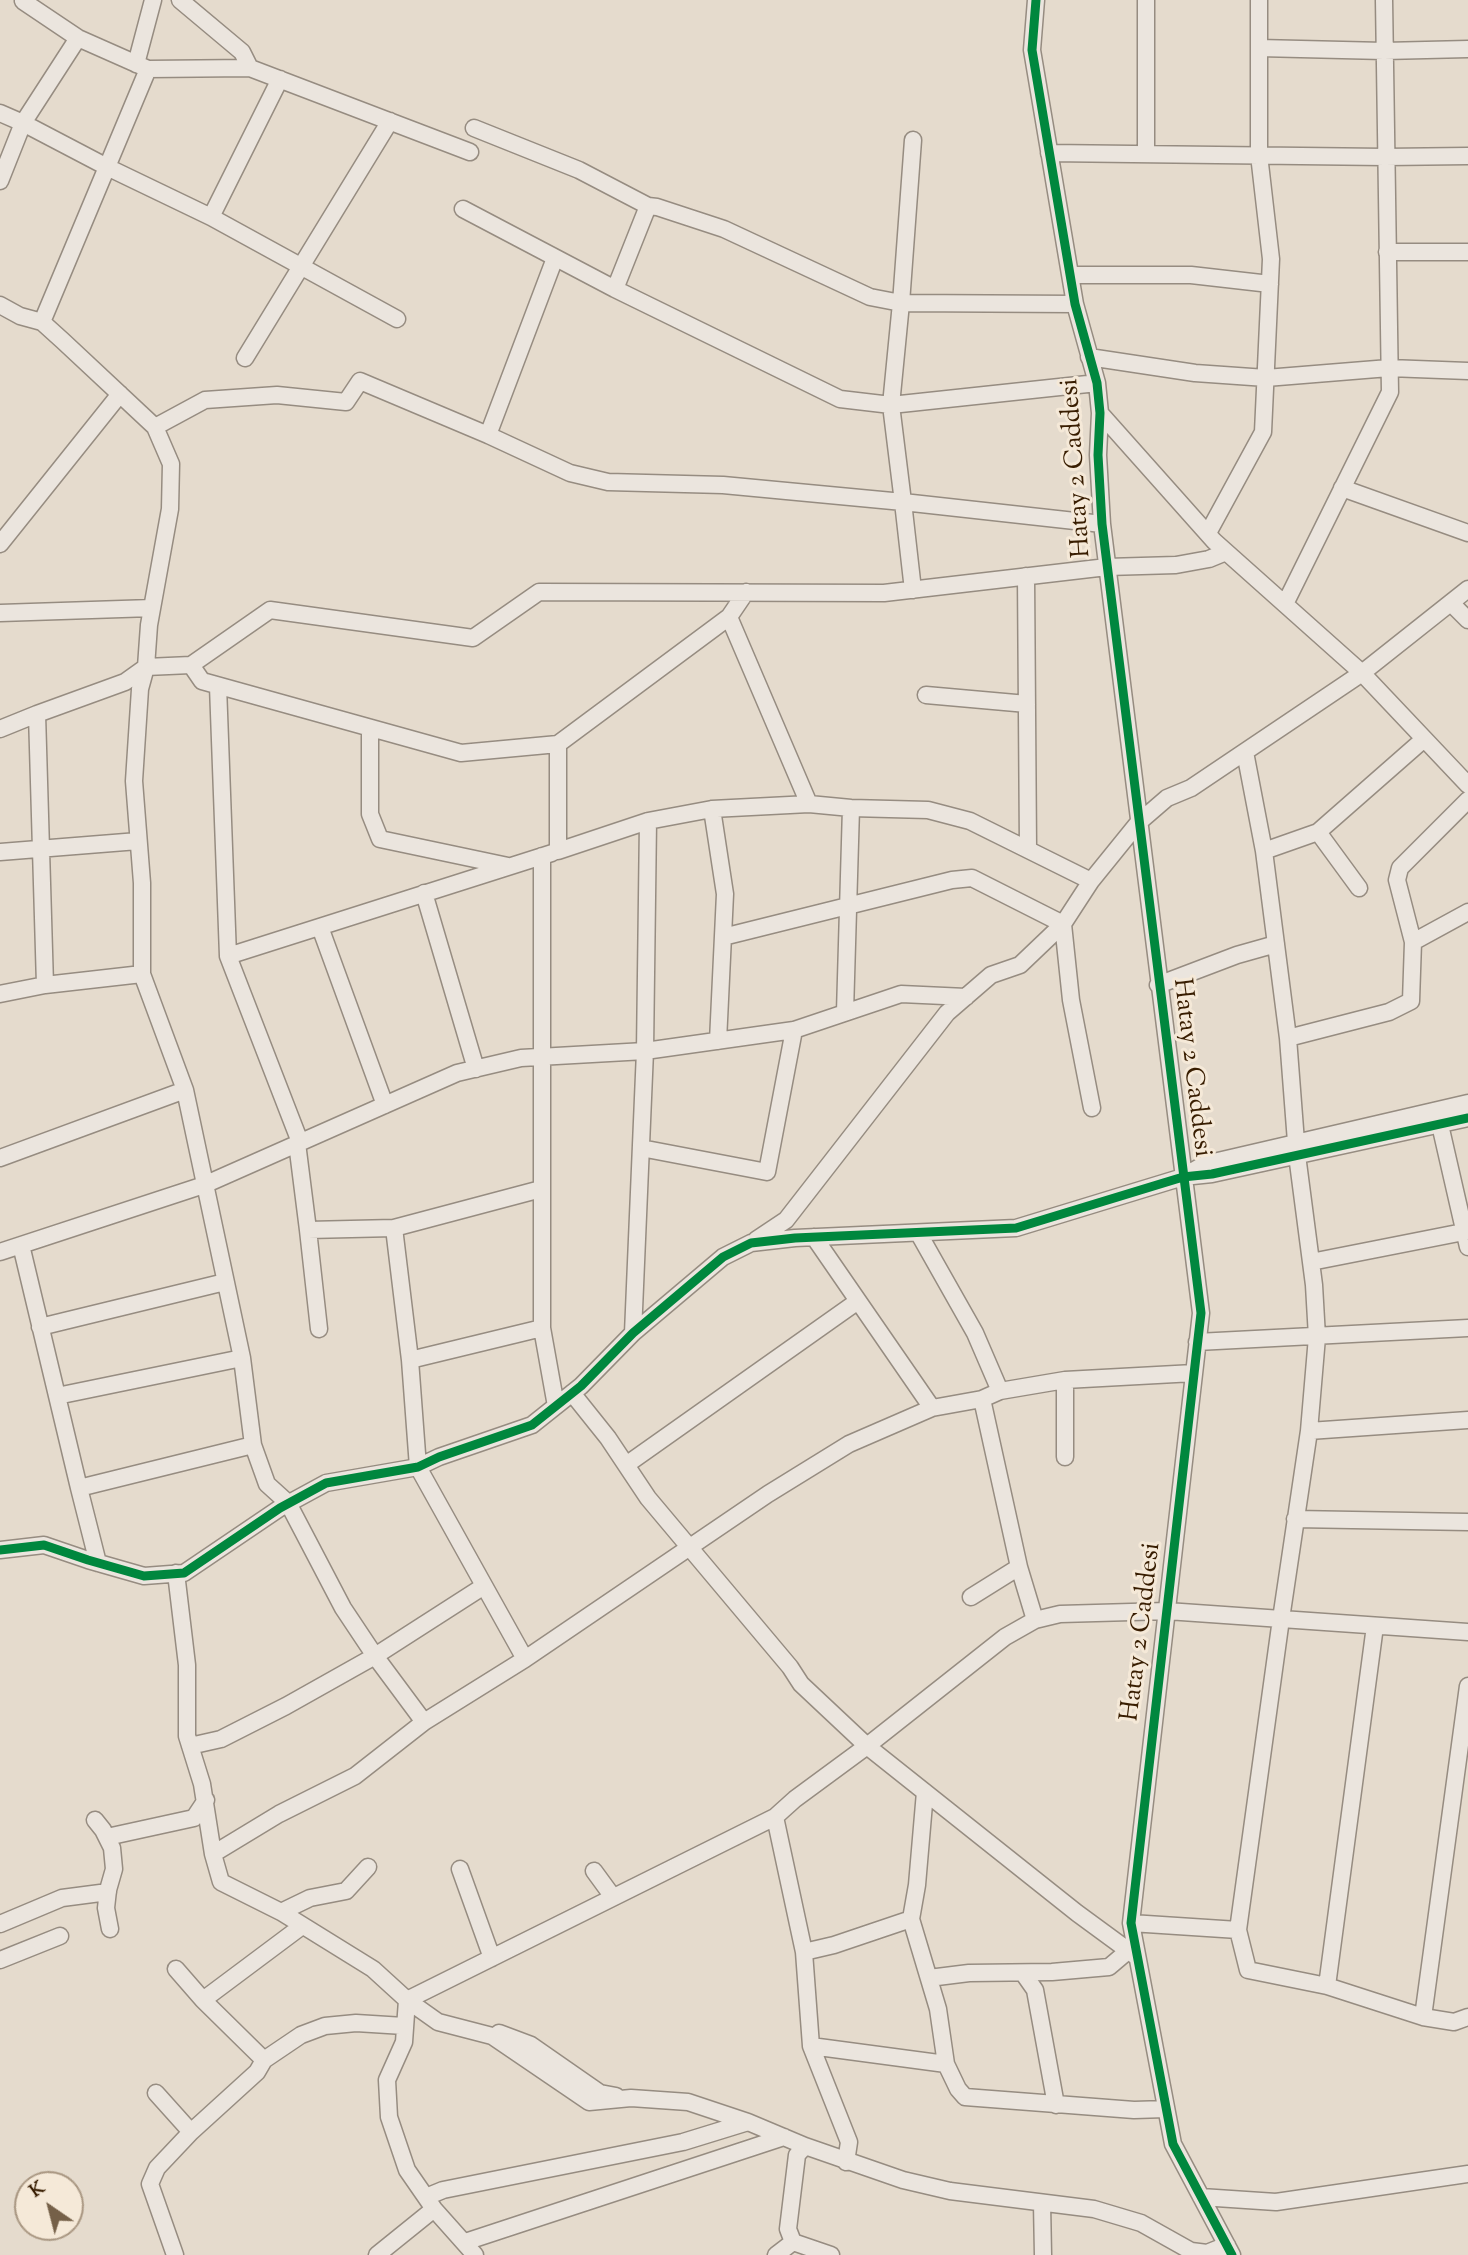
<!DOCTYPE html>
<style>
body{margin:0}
#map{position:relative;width:1468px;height:2255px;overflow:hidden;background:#e5dbcd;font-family:"Sorts Mill Goudy",serif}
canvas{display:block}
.north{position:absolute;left:14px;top:2171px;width:70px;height:70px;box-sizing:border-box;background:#f5e9d8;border:2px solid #a99782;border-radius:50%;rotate:325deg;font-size:19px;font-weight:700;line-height:28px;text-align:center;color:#381d01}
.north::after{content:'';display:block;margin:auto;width:24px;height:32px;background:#756048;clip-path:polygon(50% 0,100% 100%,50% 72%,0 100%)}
</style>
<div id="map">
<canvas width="1468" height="2255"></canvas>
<div class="north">K</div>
</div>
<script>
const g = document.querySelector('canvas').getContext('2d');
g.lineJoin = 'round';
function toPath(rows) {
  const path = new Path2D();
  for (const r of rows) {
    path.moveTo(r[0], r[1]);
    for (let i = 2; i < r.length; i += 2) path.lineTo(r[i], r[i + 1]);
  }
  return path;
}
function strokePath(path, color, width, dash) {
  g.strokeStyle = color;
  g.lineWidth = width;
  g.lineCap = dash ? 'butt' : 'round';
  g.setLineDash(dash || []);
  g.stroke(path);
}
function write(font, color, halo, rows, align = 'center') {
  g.font = font + ' "Sorts Mill Goudy",serif';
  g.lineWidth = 6;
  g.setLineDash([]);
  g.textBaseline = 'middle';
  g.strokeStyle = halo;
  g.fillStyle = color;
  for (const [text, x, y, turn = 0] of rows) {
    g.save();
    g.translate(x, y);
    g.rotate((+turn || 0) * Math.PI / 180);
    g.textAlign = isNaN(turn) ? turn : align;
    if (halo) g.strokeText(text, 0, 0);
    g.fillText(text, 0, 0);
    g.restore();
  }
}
const minor = toPath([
 [180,0,242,52,250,68],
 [1036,0,1032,50,1075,304,1097,383,1100,413,1098,455,1102,524,1201,1313,1131,1923,1173,2144,1232,2255],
 [1146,0,1146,154],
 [23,1,78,38,148,69,250,68,470,152],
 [78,38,23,123,107,167,148,69],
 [1259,48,1384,51,1468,49],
 [136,64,153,0],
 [0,113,23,123,0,181],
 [474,128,579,170,648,206],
 [1049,153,1385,157,1468,156],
 [463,209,615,289,840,399,891,405,1097,383],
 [211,217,280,79],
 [1387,252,1468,252],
 [1070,275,1191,275,1270,284],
 [615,289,648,206,657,207,724,229,870,297,901,303,1075,304],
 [0,305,20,316,42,322,63,341,155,427,171,464,170,509,149,625,146,667,140,689,134,781,142,883,142,974,185,1090,242,1358,253,1445,267,1484,288,1503,343,1608,375,1656,424,1722],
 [42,322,107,167,211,217,397,319],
 [1089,357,1195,373,1266,378,1389,368,1468,371],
 [245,358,390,121],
 [1100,413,1214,541,1362,673,1468,785],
 [155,427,205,400,277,395,346,402,360,381,488,435,570,473,608,482,723,485,903,502,891,405,901,303,913,140],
 [488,435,555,258],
 [1342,488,1468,533],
 [1208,533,1263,432,1271,259,1259,155,1259,0],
 [0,544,120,394],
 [1026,576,1028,848],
 [913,590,903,502,1102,524],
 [746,592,729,617,809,804],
 [1451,603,1468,620],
 [1285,604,1390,392,1384,0],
 [0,613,152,608],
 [191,665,202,681,461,753,558,744,558,851,648,821,712,809,809,804,851,808,928,810,970,821,1091,881],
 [218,686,228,956,300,1142],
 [926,695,1027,704],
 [0,729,37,714],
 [370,729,370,814,380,839,508,866],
 [558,744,729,617],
 [1245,752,1264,851,1318,832,1424,739],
 [712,809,725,894,718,1041],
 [1318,832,1359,888],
 [0,852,138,841],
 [542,856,542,1328,556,1406],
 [424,893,476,1069],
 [320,927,385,1105],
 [723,937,952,880,972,878,1063,924,1071,1000,1092,1108],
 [1413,942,1468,912],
 [228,956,552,853],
 [45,985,37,714,125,682,146,667,191,665,270,610,473,638,539,592,884,593,1107,567,1176,565,1209,559,1226,552],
 [1158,985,1237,955,1276,944],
 [0,994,45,985,142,974],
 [845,1012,851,808],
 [1288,1038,1389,1012,1411,1001,1413,942,1397,880,1400,868,1468,800],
 [1438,1116,1468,1247],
 [297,1143,308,1230,394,1228,541,1189],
 [641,1148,767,1172,794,1030],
 [0,1158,185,1090],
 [1188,1174,1205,1164,1468,1103],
 [394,1228,410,1360,418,1467,525,1659],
 [308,1230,319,1329],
 [919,1234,975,1333,1000,1391],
 [814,1237,932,1408,982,1399,1000,1391,1065,1380,1194,1373],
 [756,1240,786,1220,947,1013,991,975,1020,965,1063,924,1091,881,1138,823,1167,798,1191,788,1362,673,1468,589],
 [21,1245,79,1488],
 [0,1252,204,1185,457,1073,521,1058,645,1051,794,1030,901,994,966,997],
 [1311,1262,1468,1231],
 [40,1327,225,1282],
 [633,1333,645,1051,648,821],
 [1197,1342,1468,1328],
 [410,1360,542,1328],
 [1065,1380,1065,1457],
 [572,1393,608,1438,648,1498,790,1667,801,1684,867,1746,1077,1913,1137,1957],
 [57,1396,242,1358],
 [982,1399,1019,1567,1035,1620],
 [1309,1431,1468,1420],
 [626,1465,858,1301],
 [1295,1519,1468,1522],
 [0,1550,44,1545,88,1560,144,1576,184,1573,280,1508,326,1483,418,1467,439,1457,532,1425,581,1386,633,1333,723,1257,751,1243,795,1238,1016,1228,1183,1177,1212,1174,1468,1118],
 [98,1563,79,1488,253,1445],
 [176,1573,187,1665,187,1736,202,1784,213,1854,221,1882,281,1912,373,1969,407,2000,404,2042,387,2080,389,2117,407,2170,434,2209,475,2255],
 [971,1597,1019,1567],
 [190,1746,221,1739,286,1706,375,1656,484,1586],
 [925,1792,917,1885,911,1919,938,2009,946,2064,958,2089,965,2097,1134,2110,1166,2109],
 [95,1820,103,1830,112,1848,114,1869,108,1890,106,1908,110,1929],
 [107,1837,194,1818,206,1800],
 [213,1854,279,1814,355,1776,424,1722,525,1659,768,1494,849,1444,932,1408],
 [460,1869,492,1958],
 [594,1871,613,1897],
 [281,1912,310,1898,346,1891,368,1867],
 [1131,1923,1238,1930,1248,1970,1327,1986,1423,2017,1454,2022,1468,2017],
 [0,1924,62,1898,108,1892],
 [1238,1930,1281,1619,1309,1431,1317,1337,1314,1285,1297,1155,1288,1038,1264,851],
 [804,1952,834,1945,911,1919],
 [0,1960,60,1936],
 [176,1969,203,2000],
 [1023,1973,1035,1990,1056,2105],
 [929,1978,969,1973,1052,1972,1109,1967,1122,1956,1126,1949],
 [1327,1986,1375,1626],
 [407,2000,775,1817],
 [407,2000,438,2022,492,2036,589,2102,631,2098,688,2102,748,2122],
 [1423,2017,1468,1686],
 [499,2033,531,2045,600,2093,616,2096],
 [811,2046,946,2064],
 [264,2060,203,2000,302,1926],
 [156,2093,191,2132],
 [846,2162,849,2142,811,2046,804,1952,775,1817,795,1799,867,1746,1005,1637,1035,1620,1060,1614,1167,1611,1468,1632],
 [426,2197,443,2190,683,2142,748,2122,805,2146],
 [1201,2197,1276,2202,1468,2174],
 [1042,2203,1043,2255],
 [465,2242,784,2137],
 [175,2255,150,2184,157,2168,191,2132,257,2072,264,2060,301,2035,325,2026,356,2023,404,2026],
 [377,2255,434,2209],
 [776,2255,793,2242],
 [831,2255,793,2242,788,2229,797,2155,805,2146,903,2180,950,2191,1094,2209,1141,2223,1191,2251,1207,2253,1227,2245]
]);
strokePath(minor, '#968c81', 19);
strokePath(minor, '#ebe5de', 16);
strokePath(toPath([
 [1036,0,1032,50,1075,304,1097,383,1100,413,1098,455,1102,524,1201,1313,1131,1923,1173,2144,1232,2255],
 [0,1550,44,1545,88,1560,144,1576,184,1573,280,1508,326,1483,418,1467,439,1457,532,1425,581,1386,633,1333,723,1257,751,1243,795,1238,1016,1228,1183,1177,1212,1174,1468,1118]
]), '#00873e', 9);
write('26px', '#381d01', '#f5e9d8', [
 ["Hatay 2 Caddesi",1078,468,-94],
 ["Hatay 2 Caddesi",1190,1068,83],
 ["Hatay 2 Caddesi",1143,1632,-83]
]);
</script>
